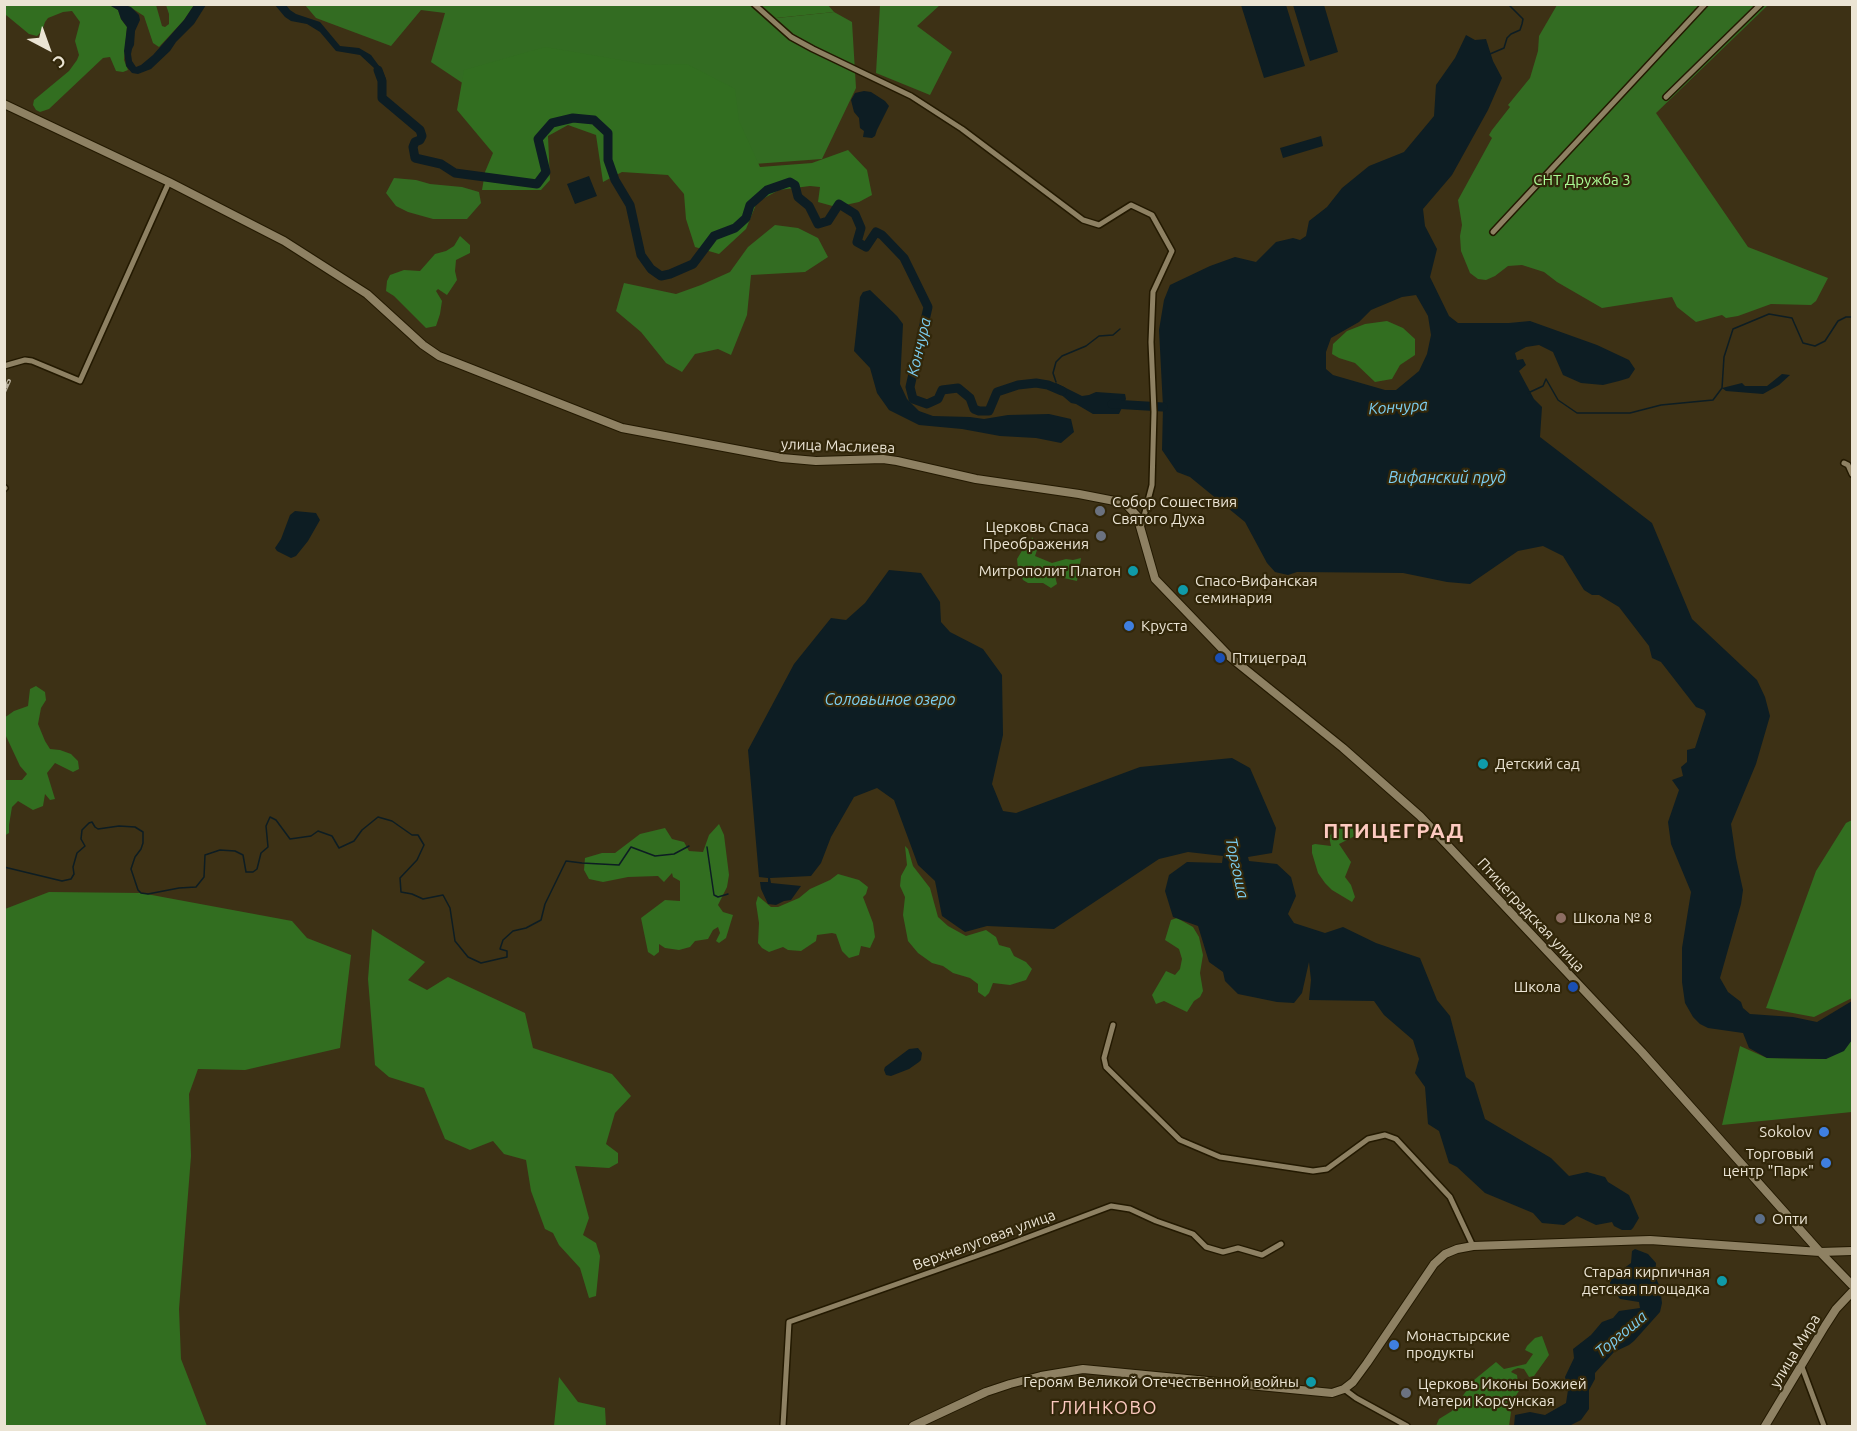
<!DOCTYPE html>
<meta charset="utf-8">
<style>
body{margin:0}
#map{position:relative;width:1857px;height:1431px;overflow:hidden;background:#3d3115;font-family:Ubuntu,sans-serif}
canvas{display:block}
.frame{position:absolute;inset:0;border:6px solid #ebe4d4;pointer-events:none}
.north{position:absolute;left:18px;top:18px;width:60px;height:60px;-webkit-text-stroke:4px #32270a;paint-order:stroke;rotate:139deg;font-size:16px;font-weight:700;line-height:24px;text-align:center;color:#ebe4d4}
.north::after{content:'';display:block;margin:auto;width:21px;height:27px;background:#ebe4d4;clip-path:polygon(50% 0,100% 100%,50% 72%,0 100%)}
</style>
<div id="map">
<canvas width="1857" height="1431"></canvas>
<div class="frame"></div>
<div class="north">С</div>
</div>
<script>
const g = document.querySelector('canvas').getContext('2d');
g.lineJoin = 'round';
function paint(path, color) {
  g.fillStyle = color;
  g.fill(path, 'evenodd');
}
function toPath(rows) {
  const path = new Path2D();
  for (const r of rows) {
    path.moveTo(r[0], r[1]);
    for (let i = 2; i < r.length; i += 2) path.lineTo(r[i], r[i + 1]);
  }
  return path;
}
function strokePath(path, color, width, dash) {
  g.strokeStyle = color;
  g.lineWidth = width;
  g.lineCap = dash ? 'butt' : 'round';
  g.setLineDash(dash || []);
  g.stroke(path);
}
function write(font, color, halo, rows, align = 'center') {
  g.font = font + ' Ubuntu,sans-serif';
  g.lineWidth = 4.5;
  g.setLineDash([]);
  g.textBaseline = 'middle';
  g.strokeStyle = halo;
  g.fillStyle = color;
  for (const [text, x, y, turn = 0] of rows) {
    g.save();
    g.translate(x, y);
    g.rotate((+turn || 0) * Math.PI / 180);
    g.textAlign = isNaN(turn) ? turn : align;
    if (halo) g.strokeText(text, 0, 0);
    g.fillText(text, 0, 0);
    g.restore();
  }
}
paint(toPath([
 [761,4,777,18,834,12,852,22,856,88,822,159,754,164,464,84,431,62,445,13,421,10,391,46,316,18,305,5],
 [1561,4,1768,5,1656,113,1748,247,1828,278,1816,301,1811,305,1771,304,1738,316,1726,318,1722,315,1696,322,1677,307,1672,297,1602,308,1557,282,1544,272,1522,265,1508,266,1495,276,1486,280,1478,279,1470,273,1461,251,1460,236,1462,225,1458,200,1492,138,1489,135,1492,130,1510,107,1508,105,1530,78,1538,51,1539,36,1557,5],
 [880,5,940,5,917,26,952,52,930,95,876,73],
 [394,178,416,180,430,184,462,187,479,192,481,203,467,219,433,219,408,212,396,206,386,193],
 [775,225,798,228,818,238,828,257,805,272,751,275,747,315,731,355,718,349,695,354,682,372,666,363,641,332,616,311,624,283,676,294,701,285,730,272,748,247]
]), '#336c22');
paint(toPath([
 [109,4,118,10,121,19,127,27,124,60,128,70,123,72,116,71,110,57,103,58,49,109,40,112,36,110,33,105,34,100,69,71,77,60,79,55,75,41,80,22,72,11,63,12,48,18,45,22,42,31,37,36,29,34,6,15,4,5],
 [127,5,156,5,162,26,165,27,169,24,169,14,166,5,194,5,184,20,159,47,153,43,144,16],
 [761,5,828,5,834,12,776,18],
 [545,47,650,65,687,64,735,89,739,121,760,167,812,163,848,150,867,170,872,195,859,202,836,207,818,202,820,187,810,186,779,190,757,202,746,229,719,254,695,247,686,219,684,194,668,175,622,172,603,182,596,135,568,125,548,136,550,180,541,190,482,190,485,172,493,153,457,110,464,70],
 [460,236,470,245,470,253,456,260,455,271,457,280,447,295,438,289,436,291,442,301,440,314,436,326,426,328,394,296,386,291,387,281,390,275,404,270,420,271,435,254,446,251,454,246],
 [1387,321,1403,328,1415,339,1415,355,1400,365,1392,379,1375,382,1355,363,1339,358,1332,354,1333,344,1347,331,1365,324],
 [1032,537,1036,543,1037,550,1035,556,1052,563,1066,559,1073,560,1081,558,1077,581,1055,576,1057,584,1051,588,1043,583,1028,583,1023,580,1018,568,1017,559,1023,549,1029,549],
 [36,686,45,692,46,700,41,708,38,724,45,741,50,749,60,750,71,754,78,761,79,769,73,772,55,763,47,773,55,799,50,800,45,794,43,806,33,810,18,801,12,807,9,825,9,833,4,836,5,780,22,780,27,774,20,766,5,734,4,718,14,711,28,706,30,689],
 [1852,820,1852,998,1814,1017,1766,1008,1816,871,1846,823],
 [719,824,724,835,729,875,727,887,718,905,723,912,733,915,726,938,719,943,716,941,720,933,718,927,713,930,708,939,695,941,690,947,679,950,665,948,659,944,659,952,654,956,648,952,641,918,665,900,680,901,680,881,673,877,672,873,664,882,658,876,628,877,603,882,589,879,584,870,585,858,602,853,615,853,640,834,665,828,672,839,684,842,689,851,703,852,709,835],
 [1348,824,1352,826,1355,836,1339,844,1351,862,1345,877,1351,885,1355,897,1352,902,1332,890,1325,883,1318,873,1312,853,1312,845,1315,844,1331,846,1329,836,1341,826],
 [905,846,908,849,913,866,930,888,938,917,948,926,966,936,986,930,996,937,999,945,1010,948,1014,956,1026,962,1032,969,1026,980,1010,985,993,983,989,993,985,997,978,992,978,984,970,978,953,973,943,966,932,963,918,953,908,941,903,915,905,897,900,886,901,876,907,865],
 [838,874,859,880,868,887,866,894,863,897,873,923,875,937,870,948,861,946,859,955,849,958,842,951,836,934,832,933,817,935,816,941,801,951,788,950,783,947,769,952,762,948,758,943,759,923,756,903,758,896,771,907,778,907,799,898,810,889,830,880],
 [49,892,141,893,292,921,307,938,351,955,340,1048,245,1070,198,1069,189,1094,191,1156,179,1309,181,1359,207,1426,5,1426,5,909],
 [1177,918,1193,927,1199,937,1203,955,1200,973,1203,991,1200,997,1194,1001,1187,1012,1164,1001,1156,1004,1152,995,1166,971,1175,975,1180,969,1182,959,1179,949,1165,940,1171,920],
 [372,929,425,962,408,980,427,990,448,977,525,1013,533,1048,612,1074,631,1096,615,1113,606,1144,618,1153,618,1163,609,1168,575,1166,589,1218,583,1235,596,1243,600,1256,596,1296,589,1298,580,1268,559,1245,553,1233,545,1229,531,1191,526,1160,504,1154,493,1141,470,1150,445,1139,424,1088,389,1077,375,1065,368,979],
 [1852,1040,1852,1112,1722,1125,1740,1046,1767,1058,1826,1059],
 [1542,1336,1549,1355,1534,1376,1529,1377,1524,1369,1518,1368,1513,1370,1511,1372,1517,1375,1519,1391,1515,1397,1509,1398,1507,1405,1511,1412,1509,1426,1436,1426,1439,1419,1452,1411,1474,1380,1496,1362,1504,1369,1526,1364,1533,1354,1525,1350,1527,1346,1535,1338],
 [559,1377,578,1402,605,1408,606,1426,554,1426]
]), '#326e20');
paint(toPath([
 [109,5,124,5,131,7,139,15,140,20,135,31,134,45,132,49,131,54,132,61,136,67,141,65,153,55,184,20,194,5,206,5,194,24,176,42,170,51,151,69,138,74,132,73,126,66,124,51,127,27,121,19,118,10],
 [275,5,286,5,290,10,296,14,320,22,340,46,359,48,371,55,382,70,386,79,384,81,380,80,374,68,360,55,336,51,320,32,307,24,291,21,285,17],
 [1241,5,1286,5,1305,66,1264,78],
 [1293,5,1324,5,1338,52,1310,61],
 [1466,35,1475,40,1486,39,1493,61,1502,78,1488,110,1452,175,1423,209,1425,226,1437,249,1430,277,1449,316,1458,323,1509,323,1530,321,1597,345,1629,360,1635,369,1629,378,1619,381,1603,385,1581,383,1563,375,1553,352,1539,345,1526,347,1515,353,1517,360,1523,359,1526,365,1519,371,1534,399,1542,407,1540,437,1652,523,1692,619,1757,680,1765,697,1770,716,1756,764,1731,824,1736,858,1743,890,1741,904,1720,978,1728,992,1741,1002,1743,1008,1750,1014,1793,1017,1817,1022,1852,1001,1852,1040,1844,1051,1826,1059,1767,1058,1749,1048,1743,1033,1708,1028,1700,1024,1693,1017,1685,1003,1682,982,1682,948,1691,892,1671,844,1668,822,1679,790,1672,780,1683,776,1681,767,1687,762,1687,750,1695,748,1706,714,1704,710,1696,707,1661,662,1652,658,1649,646,1619,607,1599,595,1592,595,1584,590,1563,556,1543,546,1518,551,1470,584,1447,582,1403,573,1297,572,1288,575,1275,572,1267,563,1245,522,1190,477,1177,472,1162,450,1163,407,1159,330,1164,300,1170,285,1210,266,1235,257,1256,262,1276,242,1293,238,1300,240,1306,236,1309,221,1327,207,1342,188,1369,166,1404,152,1434,116,1436,85,1455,58],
 [1416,295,1428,316,1431,335,1427,354,1419,371,1396,390,1385,390,1333,375,1326,369,1326,352,1331,338,1359,322,1371,310,1402,297],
 [864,91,871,92,885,101,889,106,877,130,875,136,872,138,863,137,864,131,860,128,859,118,854,112,851,100,855,93],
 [1321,136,1323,146,1283,158,1280,148],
 [589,176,597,196,575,204,567,184],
 [870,290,897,316,903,324,900,384,907,399,919,411,933,416,970,417,984,419,1008,415,1049,414,1071,419,1074,432,1061,443,1036,438,1000,436,962,429,919,425,889,410,877,393,870,368,854,351,860,297,863,292],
 [1782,374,1790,375,1779,385,1763,394,1726,391,1722,388,1742,383,1745,386,1767,386],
 [1056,383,1082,396,1089,395,1096,392,1125,394,1126,399,1119,414,1093,414,1076,404,1071,403,1052,387],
 [295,511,316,513,320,520,308,541,296,556,291,558,277,551,275,548,281,539,290,515],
 [889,570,921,573,940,602,941,622,950,632,983,649,1002,675,1003,735,992,784,1003,811,1016,813,1140,767,1232,758,1250,768,1276,828,1272,853,1248,857,1249,861,1277,864,1291,877,1296,896,1288,914,1294,923,1325,933,1343,927,1376,943,1420,958,1437,1000,1450,1016,1466,1077,1474,1083,1485,1119,1551,1158,1569,1176,1587,1172,1605,1177,1608,1182,1629,1195,1639,1218,1633,1228,1631,1230,1622,1230,1614,1226,1612,1222,1596,1225,1577,1216,1564,1225,1542,1223,1533,1213,1485,1193,1457,1167,1449,1163,1439,1131,1428,1124,1425,1087,1415,1073,1419,1059,1413,1040,1384,1015,1374,1001,1309,1000,1311,980,1309,962,1302,993,1294,1003,1277,1002,1238,994,1225,981,1223,972,1209,962,1198,926,1173,917,1165,891,1169,875,1187,862,1222,863,1223,856,1188,852,1159,859,1054,929,987,926,965,932,942,916,935,881,918,865,894,800,877,788,854,797,831,837,821,863,811,876,770,878,771,883,801,886,791,900,784,901,776,905,768,904,761,889,760,882,768,882,768,878,759,877,748,750,794,664,831,618,846,620,865,603],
 [918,1048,922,1053,921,1060,919,1062,909,1069,891,1076,886,1075,884,1070,885,1067,909,1049],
 [1635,1249,1648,1254,1656,1263,1655,1276,1660,1287,1662,1303,1660,1312,1634,1341,1629,1345,1614,1352,1595,1373,1595,1379,1589,1390,1589,1409,1581,1420,1569,1426,1514,1426,1515,1415,1530,1412,1545,1415,1566,1403,1568,1390,1565,1377,1574,1358,1573,1349,1591,1335,1602,1322,1613,1318,1619,1311,1640,1308,1639,1302,1620,1299,1610,1286,1610,1279,1618,1270,1623,1269,1631,1263,1632,1251]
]), '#0d1d23');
strokePath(toPath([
 [1490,54,1504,48,1507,38,1511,34,1520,30,1522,24,1523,19,1508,4],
 [1056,382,1053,373,1056,362,1062,356,1086,346,1099,336,1113,335,1120,329],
 [1528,393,1543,386,1546,379,1558,400,1577,413,1630,413,1661,405,1713,400,1722,388,1724,357,1733,329,1769,314,1792,318,1803,343,1815,346,1825,341,1838,321,1846,317,1852,317],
 [707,847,714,895,718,897,728,894],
 [4,867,62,881,71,879,74,874,73,867,77,853,85,846,81,839,82,830,89,823,92,822,95,827,98,829,119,826,135,827,143,832,143,843,141,849,135,857,131,869,138,890,141,893,148,894,179,888,196,887,204,877,205,855,220,850,235,851,243,855,246,872,253,872,257,869,261,853,268,847,266,826,270,817,276,820,290,839,311,836,318,831,332,836,339,848,354,841,362,830,378,817,392,821,412,835,418,835,424,845,417,860,400,878,401,892,412,894,423,899,443,895,450,908,455,941,468,957,481,963,507,957,507,951,500,949,503,940,513,931,526,928,541,920,545,904,566,861,582,863,619,865,631,847,655,856,674,854,689,846]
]), '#0d1d23', 1.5);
strokePath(toPath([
 [378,70,382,81,382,98,420,130,422,136,420,140,415,142,413,147,415,158,441,164,455,173,537,184,546,172,538,139,552,123,573,118,594,120,608,133,608,160,615,180,630,205,641,255,651,269,661,276,670,274,693,264,714,236,735,228,746,218,750,205,767,190,790,182,795,185,798,197,809,206,818,224,828,221,839,204,855,214,861,228,857,242,866,247,876,232,882,235,904,258,928,307,910,387,913,399,927,404,938,399,942,390,958,388,970,398,974,409,979,411,989,411,997,392,1018,385,1036,383,1048,385,1062,391],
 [1112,404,1163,407]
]), '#0d1d23', 9);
const street = toPath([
 [754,4,791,37,813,49,911,96,962,129,1083,220,1099,225,1131,205,1152,215,1172,251,1153,292,1151,342,1154,412,1152,485,1141,528],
 [1666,97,1761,4],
 [1493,232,1705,4],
 [4,366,25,360,32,361,80,381,169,182],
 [1844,463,1848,465,1852,474],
 [4,489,5,488],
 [1113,1025,1104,1058,1106,1067,1180,1140,1220,1157,1313,1171,1327,1169,1368,1139,1385,1135,1396,1139,1450,1197,1473,1246],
 [1802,1367,1824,1426],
 [1344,1389,1356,1398,1407,1426],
 [783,1426,789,1322,1002,1247,1111,1206,1130,1209,1156,1221,1193,1234,1206,1247,1223,1252,1238,1248,1262,1255,1281,1244]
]);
const secondary = toPath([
 [4,104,169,182,284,241,367,294,423,345,439,356,622,428,782,458,816,461,883,459,897,461,976,479,1079,494,1125,503,1137,516,1155,579,1230,657,1343,748,1420,816,1642,1052,1820,1252,1852,1285],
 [913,1426,986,1392,1010,1384,1041,1376,1083,1369,1332,1393,1344,1389,1353,1382,1367,1363,1434,1264,1445,1254,1457,1249,1473,1246,1650,1240,1820,1252,1852,1251],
 [1765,1426,1825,1326,1836,1309,1852,1292]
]);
strokePath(street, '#231900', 8);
strokePath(secondary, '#231900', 10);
strokePath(street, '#8e8163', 5);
strokePath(secondary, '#8e8163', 8);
const rail = toPath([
 [4,392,9,381]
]);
strokePath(rail, '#b4ab97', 4);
strokePath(rail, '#32270a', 1.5, [4.5]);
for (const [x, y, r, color] of [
 [1100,511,6,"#6b7280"],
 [1101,536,6,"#6b7280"],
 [1133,571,6,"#0f9aa8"],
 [1183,590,6,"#0f9aa8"],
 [1129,626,6,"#3f7fe0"],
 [1220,658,6,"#1a4fb4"],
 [1483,764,6,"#0f9aa8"],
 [1561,918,6,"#8d6e63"],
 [1573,987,6,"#1a4fb4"],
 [1824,1132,6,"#3f7fe0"],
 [1826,1163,6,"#3f7fe0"],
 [1760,1219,6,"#5c6f8a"],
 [1722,1281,6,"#0f9aa8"],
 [1394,1345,6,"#3f7fe0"],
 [1311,1382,6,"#0f9aa8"],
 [1406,1393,6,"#6b7280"]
]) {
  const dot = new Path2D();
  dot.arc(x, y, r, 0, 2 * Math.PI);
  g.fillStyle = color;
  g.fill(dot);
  strokePath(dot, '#32270a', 2);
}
write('15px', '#abfc95', '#32270a', [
 ["СНТ Дружба 3",1582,180]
]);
write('15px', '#ebe4d4', '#32270a', [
 ["улица Маслиева",838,446,2],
 ["Птицеградская улица",1531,915,47],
 ["Верхнелуговая улица",984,1240,-20],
 ["улица Мира",1795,1351,-59]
]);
write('15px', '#ebe4d4', '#32270a', [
 ["Собор Сошествия",1112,502],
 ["Святого Духа",1112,519],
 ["Церковь Спаса",1089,527,"right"],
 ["Преображения",1089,544,"right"],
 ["Митрополит Платон",1121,571,"right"],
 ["Спасо-Вифанская",1195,581],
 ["семинария",1195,598],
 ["Круста",1141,626],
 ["Птицеград",1232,658],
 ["Детский сад",1495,764],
 ["Школа № 8",1573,918],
 ["Школа",1561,987,"right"],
 ["Sokolov",1812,1132,"right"],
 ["Торговый",1814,1154,"right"],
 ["центр \"Парк\"",1814,1171,"right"],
 ["Опти",1772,1219],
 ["Старая кирпичная",1710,1272,"right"],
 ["детская площадка",1710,1289,"right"],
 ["Монастырские",1406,1336],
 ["продукты",1406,1353],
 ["Героям Великой Отечественной войны",1299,1382,"right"],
 ["Церковь Иконы Божией",1418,1384],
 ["Матери Корсунская",1418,1401]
], 'left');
write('italic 16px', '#7ccef1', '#32270a', [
 ["Кончура",919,347,-77],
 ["Кончура",1398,407,-4],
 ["Вифанский пруд",1447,478],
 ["Соловьиное озеро",890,700],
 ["Торгоша",1237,868,78],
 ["Торгоша",1621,1334,-40]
]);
g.letterSpacing = '1.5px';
write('18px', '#fdcac0', '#32270a', [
 ["ГЛИНКОВО",1104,1408]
]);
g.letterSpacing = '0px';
g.letterSpacing = '1.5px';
write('bold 21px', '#fdcac0', '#32270a', [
 ["ПТИЦЕГРАД",1394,831]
]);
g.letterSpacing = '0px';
</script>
